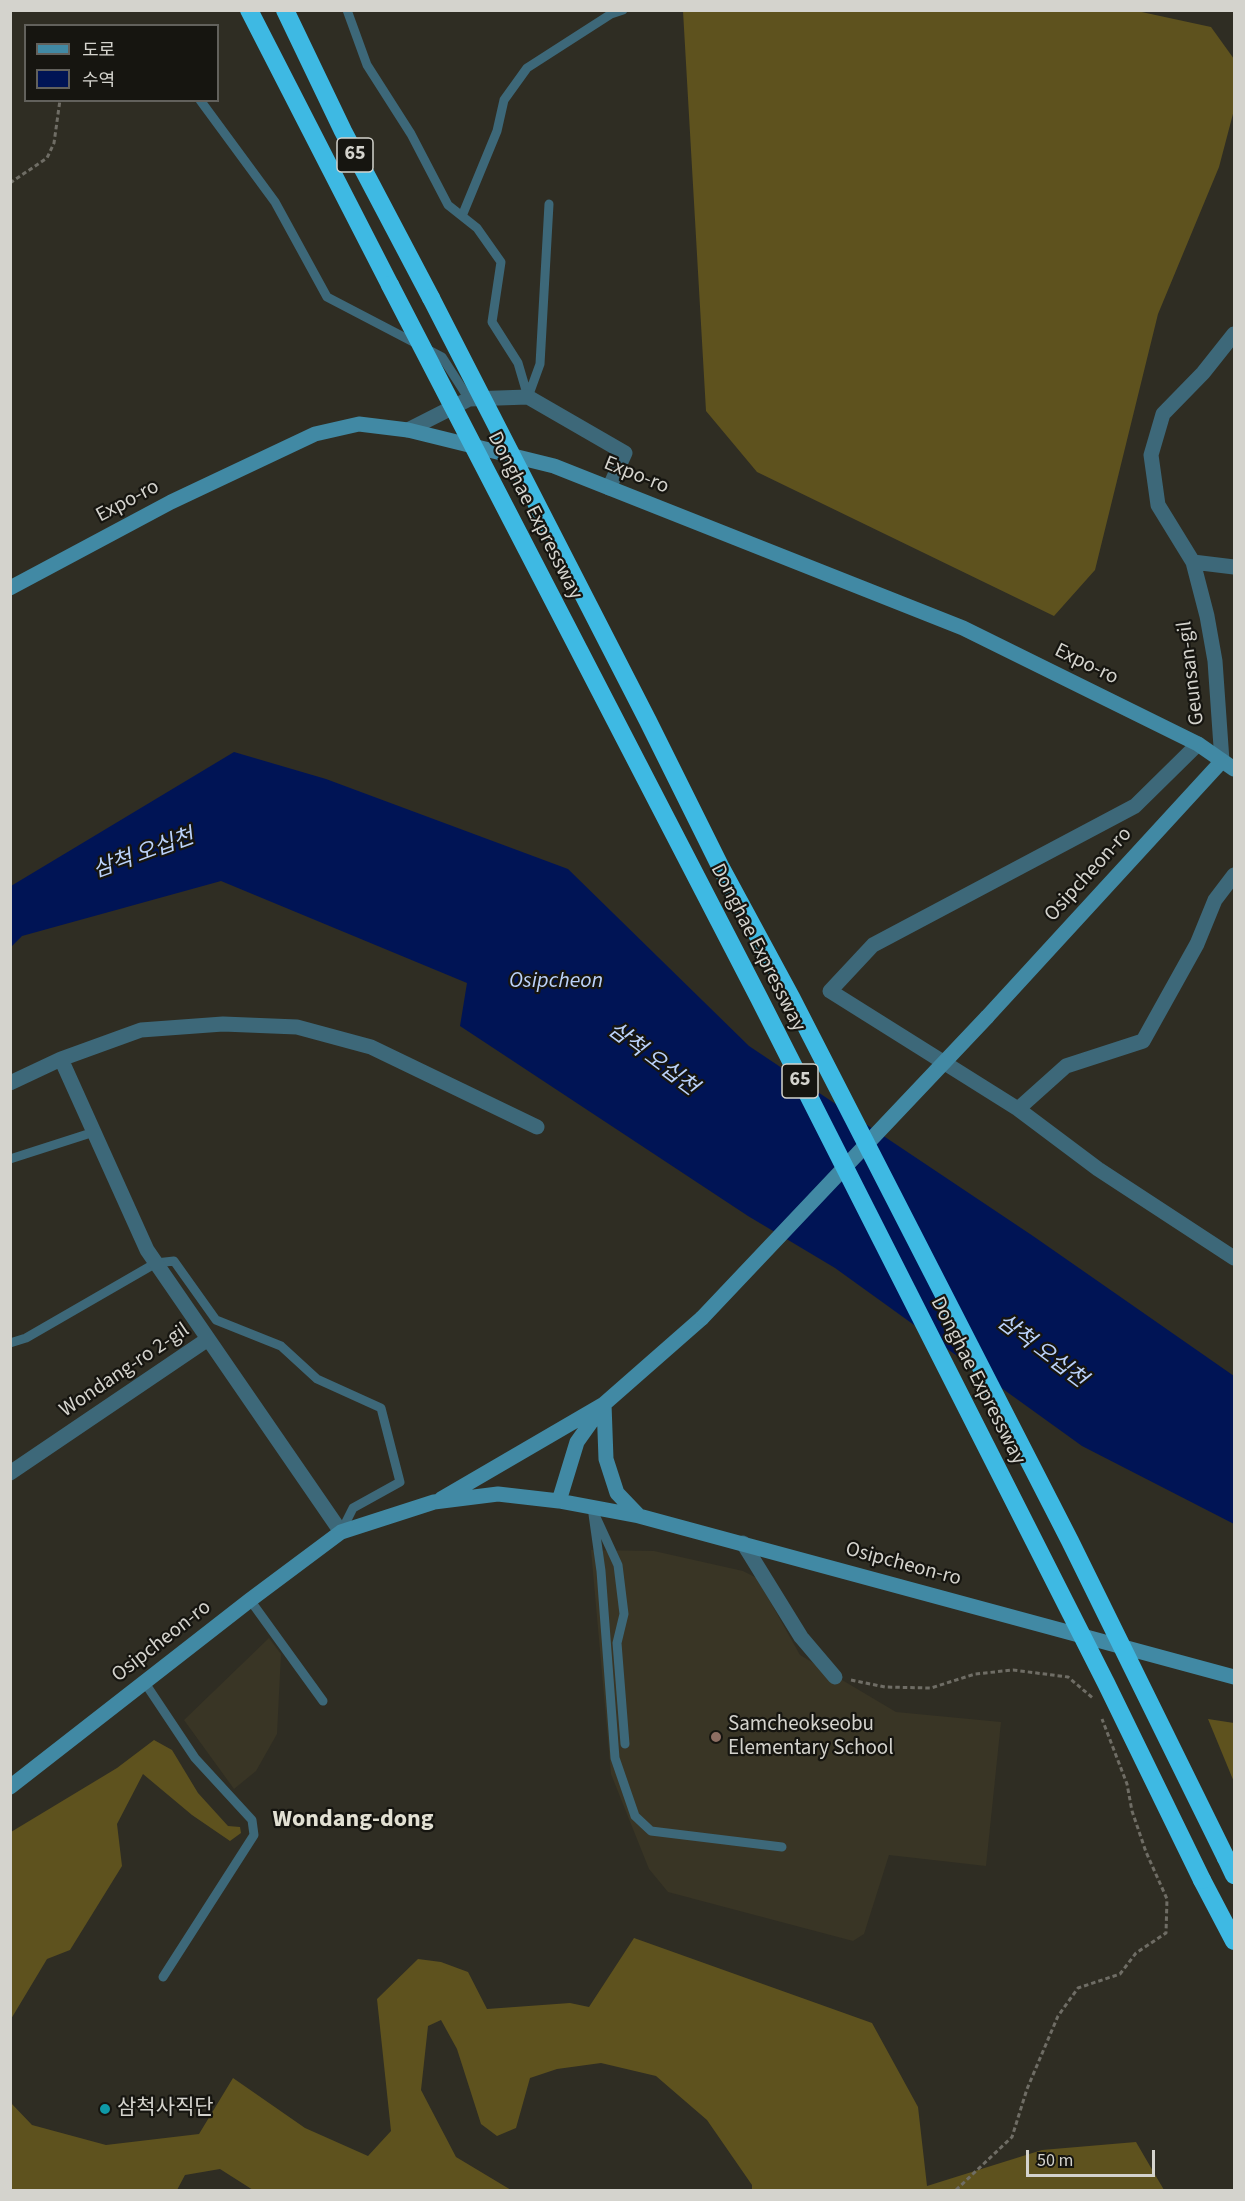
<!DOCTYPE html>
<meta charset="utf-8">
<style>
body{margin:0}
#map{position:relative;width:1245px;height:2201px;overflow:hidden;background:#2f2d23;font-family:"Source Sans 3","Noto Sans KR",sans-serif}
canvas{display:block}
.frame{position:absolute;inset:0;border:12px solid #d4d3cd;pointer-events:none}
.legend{position:absolute;left:24px;top:24px;width:195px;height:78px;box-sizing:border-box;background:#161510;border:2px solid #62615c;margin:0;padding:8px 10px;list-style:none;font-size:18px;color:#d4d3cd}
.legend li{display:flex;align-items:center;gap:12px;height:30px}
.legend b{width:30px;border:2px solid #62615c}
.scale{position:absolute;left:1026px;top:2150px;width:129px;height:27px;box-sizing:border-box;border:3px solid #d4d3cd;border-top:0;padding-left:8px;font-size:18px;line-height:21px;white-space:nowrap;color:#d4d3cd;-webkit-text-stroke:4px #161510;paint-order:stroke}
</style>
<div id="map">
<canvas width="1245" height="2201"></canvas>
<div class="frame"></div>
<ul class="legend">
<li><b style="height:8px;background:#4189a4"></b>도로</li>
<li><b style="height:16px;background:#001455"></b>수역</li>
</ul>
<div class="scale">50 m</div>
</div>
<script>
const g = document.querySelector('canvas').getContext('2d');
g.lineJoin = 'round';
function paint(path, color) {
  g.fillStyle = color;
  g.fill(path, 'evenodd');
}
function toPath(rows) {
  const path = new Path2D();
  for (const r of rows) {
    path.moveTo(r[0], r[1]);
    for (let i = 2; i < r.length; i += 2) path.lineTo(r[i], r[i + 1]);
  }
  return path;
}
function strokePath(path, color, width, dash) {
  g.strokeStyle = color;
  g.lineWidth = width;
  g.lineCap = dash ? 'butt' : 'round';
  g.setLineDash(dash || []);
  g.stroke(path);
}
function write(font, color, halo, rows, align = 'center') {
  g.font = font + ' "Source Sans 3","Noto Sans KR",sans-serif';
  g.lineWidth = 4.5;
  g.setLineDash([]);
  g.textBaseline = 'middle';
  g.strokeStyle = halo;
  g.fillStyle = color;
  for (const [text, x, y, turn = 0] of rows) {
    g.save();
    g.translate(x, y);
    g.rotate((+turn || 0) * Math.PI / 180);
    g.textAlign = isNaN(turn) ? turn : align;
    if (halo) g.strokeText(text, 0, 0);
    g.fillText(text, 0, 0);
    g.restore();
  }
}
paint(toPath([
 [591,1550,654,1551,743,1571,757,1578,800,1655,896,1712,1001,1722,986,1866,889,1855,864,1934,853,1941,668,1892,649,1869,611,1774],
 [269,1638,281,1654,277,1734,256,1771,234,1789,184,1720]
]), '#393525');
paint(toPath([
 [683,11,1137,11,1211,27,1234,59,1234,110,1219,167,1158,314,1095,570,1054,616,757,472,706,411],
 [1208,1719,1234,1723,1234,1782],
 [154,1740,172,1750,198,1793,228,1826,240,1827,241,1833,230,1841,192,1815,143,1774,117,1824,122,1866,70,1950,47,1959,11,2019,11,1832,117,1768],
 [634,1938,872,2023,918,2107,927,2186,1042,2150,1136,2142,1164,2190,752,2190,752,2185,707,2120,656,2076,601,2063,557,2069,530,2078,516,2128,497,2136,481,2124,457,2049,441,2020,428,2026,421,2090,456,2157,511,2190,253,2190,220,2169,185,2175,177,2190,11,2190,11,2103,32,2125,106,2145,199,2134,233,2078,305,2128,368,2156,391,2131,377,1999,418,1959,441,1962,468,1972,487,2009,570,2003,589,2007]
]), '#5e521e');
paint(toPath([
 [234,752,326,779,568,869,749,1046,1033,1236,1234,1376,1234,1524,1082,1446,835,1268,748,1216,460,1026,467,983,221,881,22,936,11,947,11,886]
]), '#001455');
strokePath(toPath([
 [10,183,47,158,54,143,60,100],
 [851,1680,885,1687,931,1688,975,1674,1013,1670,1068,1677,1094,1699],
 [956,2190,1012,2137,1027,2089,1058,2016,1078,1988,1120,1974,1136,1953,1166,1933,1167,1899,1146,1852,1132,1811,1127,1784,1102,1719]
]), '#6f6d65', 3, [4.5, 3]);
strokePath(toPath([
 [347,10,367,65,411,134,448,205,477,228,501,262,492,322,518,363,528,397],
 [200,100,275,202,327,297,442,357,469,399],
 [462,216,497,131,504,100,527,68,611,14,623,10],
 [528,397,540,364,549,204],
 [10,1159,94,1132],
 [10,1343,26,1338,156,1263,174,1261,216,1320,281,1346,317,1379,381,1408,400,1482,353,1508,341,1532],
 [592,1507,601,1571,615,1758,635,1816,651,1831,782,1847],
 [596,1517,618,1565,624,1614,617,1643,625,1744],
 [250,1600,323,1701],
 [145,1683,195,1758,252,1820,254,1835,163,1977]
]), '#3d6879', 9);
strokePath(toPath([
 [408,430,469,399,528,397,625,453,609,488],
 [1193,562,1234,567],
 [1198,744,1135,806,873,945,830,991,1018,1109,1098,1169,1234,1258],
 [1222,761,1215,661,1207,616,1193,562,1158,505,1151,455,1163,414,1203,373,1234,334],
 [61,1059,147,1250,341,1532],
 [10,1083,61,1059,141,1030,223,1024,297,1027,371,1047,537,1127],
 [1018,1109,1066,1066,1143,1041,1197,944,1215,900,1234,875],
 [10,1473,208,1339],
 [743,1543,801,1637,835,1677]
]), '#3d6879', 15);
strokePath(toPath([
 [10,588,171,502,315,434,359,424,408,430,554,466,963,628,1198,744,1234,769],
 [987,1017,1222,761],
 [441,1499,604,1404,606,1459,617,1493,639,1516],
 [559,1501,577,1442,604,1404,702,1318],
 [10,1787,250,1600,341,1532,434,1502,498,1494,559,1501,639,1516,1234,1677]
]), '#4189a4', 15);
strokePath(toPath([
 [249,10,390,285],
 [285,10,343,131,431,298],
 [1226,1858,1234,1875],
 [1202,1880,1234,1941]
]), '#3eb9e3', 18);
strokePath(toPath([
 [702,1318,987,1017]
]), '#4189a4', 15);
strokePath(toPath([
 [390,285,759,998,1106,1683,1202,1880],
 [431,298,648,721,720,866,792,999,1070,1541,1226,1858]
]), '#3eb9e3', 18);
for (const [x, y, r, color] of [
 [716,1737,6,"#8d6e63"],
 [105,2109,6,"#0f9aa8"]
]) {
  const dot = new Path2D();
  dot.arc(x, y, r, 0, 2 * Math.PI);
  g.fillStyle = color;
  g.fill(dot);
  strokePath(dot, '#161510', 2);
}
for (const [x, y, w] of [
 [355,155,36],
 [800,1081,36]
]) {
  const box = new Path2D();
  box.roundRect(x - w / 2, y - 17, w, 34, 4.5);
  g.fillStyle = '#161510';
  g.fill(box);
  strokePath(box, '#d4d3cd', 1.5);
}
write('bold 20px', '#d4d3cd', null, [
 ["65",355,155],
 ["65",800,1081]
]);
write('21px', '#d4d3cd', '#161510', [
 ["Expo-ro",636,476,22],
 ["Expo-ro",128,502,-28],
 ["Donghae Expressway",534,516,63],
 ["Expo-ro",1086,665,26],
 ["Geunsan-gil",1192,673,-97],
 ["Osipcheon-ro",1089,875,-48],
 ["Donghae Expressway",757,948,63],
 ["Wondang-ro 2-gil",125,1371,-34],
 ["Donghae Expressway",977,1381,63],
 ["Osipcheon-ro",903,1565,15],
 ["Osipcheon-ro",162,1642,-38]
]);
write('21px', '#d4d3cd', '#161510', [
 ["Samcheokseobu",728,1725],
 ["Elementary School",728,1749],
 ["삼척사직단",117,2109]
], 'left');
write('italic 22px', '#bbd2fa', '#161510', [
 ["삼척 오십천",144,855,-20],
 ["Osipcheon",556,982],
 ["삼척 오십천",652,1060,37],
 ["삼척 오십천",1041,1352,37]
]);
write('bold 24px', '#e2e0d3', '#161510', [
 ["Wondang-dong",353,1821]
]);
</script>
